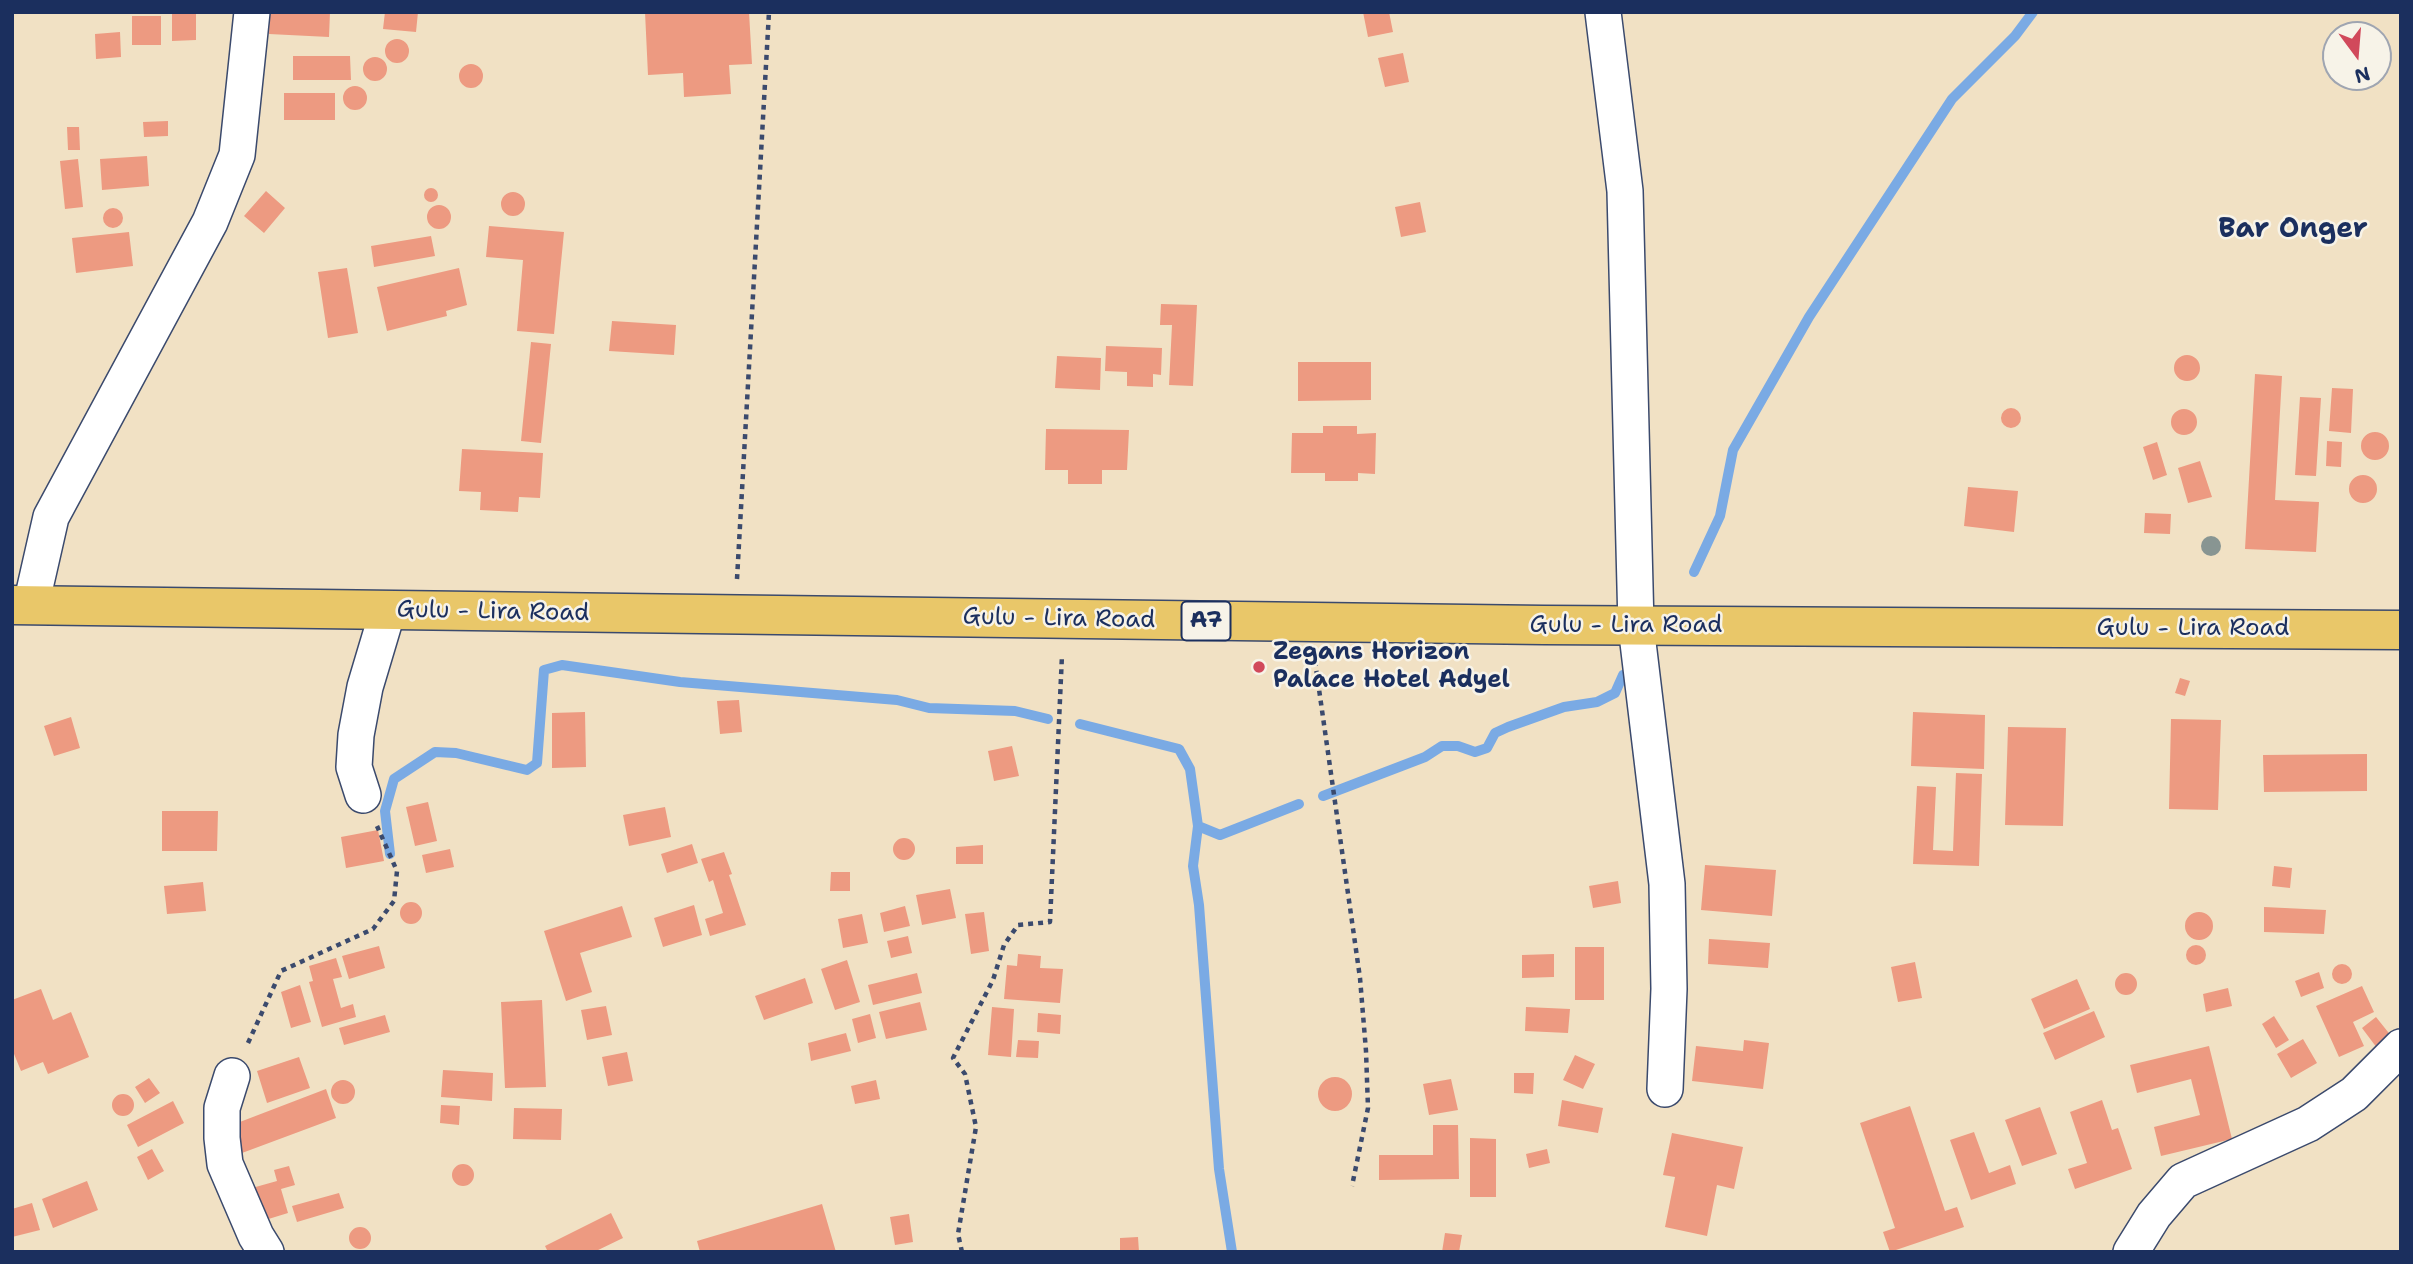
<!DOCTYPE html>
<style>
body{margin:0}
#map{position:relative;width:2413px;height:1264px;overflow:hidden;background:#f1e1c4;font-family:"Shantell Sans",sans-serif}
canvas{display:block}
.frame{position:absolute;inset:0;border:14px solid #1b2f5e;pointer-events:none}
.north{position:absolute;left:2322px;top:21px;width:70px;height:70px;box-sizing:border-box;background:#f7f3e8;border:2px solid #9fa5b1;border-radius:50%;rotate:164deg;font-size:19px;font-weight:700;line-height:28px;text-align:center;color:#1b2f5e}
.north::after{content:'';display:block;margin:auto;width:24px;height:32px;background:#d1495b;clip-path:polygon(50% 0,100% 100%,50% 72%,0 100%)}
</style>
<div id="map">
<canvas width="2413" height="1264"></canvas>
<div class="frame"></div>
<div class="north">N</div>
</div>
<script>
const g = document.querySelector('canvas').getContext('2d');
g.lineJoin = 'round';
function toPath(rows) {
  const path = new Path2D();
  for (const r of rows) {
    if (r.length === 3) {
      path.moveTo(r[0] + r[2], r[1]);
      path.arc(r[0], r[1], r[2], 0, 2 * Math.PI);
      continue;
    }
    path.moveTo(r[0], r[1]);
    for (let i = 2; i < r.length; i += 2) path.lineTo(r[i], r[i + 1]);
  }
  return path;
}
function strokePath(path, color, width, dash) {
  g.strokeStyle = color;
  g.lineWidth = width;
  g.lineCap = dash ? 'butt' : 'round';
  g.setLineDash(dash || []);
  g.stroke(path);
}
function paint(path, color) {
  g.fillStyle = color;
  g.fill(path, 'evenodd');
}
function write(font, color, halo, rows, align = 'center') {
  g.font = font + ' "Shantell Sans",sans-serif';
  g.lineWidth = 5;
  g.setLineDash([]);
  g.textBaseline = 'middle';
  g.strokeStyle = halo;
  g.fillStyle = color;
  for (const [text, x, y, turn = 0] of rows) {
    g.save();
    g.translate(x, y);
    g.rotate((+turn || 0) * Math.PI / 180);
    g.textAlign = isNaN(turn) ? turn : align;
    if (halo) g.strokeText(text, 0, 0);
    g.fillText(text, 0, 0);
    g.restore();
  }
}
strokePath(toPath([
 [1694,572,1720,516,1733,450,1809,317,1952,99,2015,36,2033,12],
 [1080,724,1179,749,1190,769,1198,826,1220,835,1299,804],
 [1323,796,1425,757,1442,746,1458,746,1475,752,1487,748,1495,733,1508,727,1564,707,1597,702,1615,693,1623,675],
 [1198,826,1193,866,1199,905,1219,1169,1232,1252],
 [390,854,385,811,394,779,435,752,456,753,527,770,537,763,544,670,562,665,680,682,897,700,929,708,1015,711,1048,719]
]), '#7aaae4', 10);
paint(toPath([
 [172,12,196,12,196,40,172,41],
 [270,12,330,12,329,37,269,34],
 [385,12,418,12,416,32,383,29],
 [645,12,749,12,752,64,729,65,731,94,684,97,683,73,648,75],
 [1363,12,1389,12,1393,32,1368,37],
 [132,16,161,16,161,45,132,45],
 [120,32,121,57,96,59,95,34],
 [397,51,12],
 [1403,53,1409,82,1385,87,1378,58],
 [293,56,350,56,351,80,293,80],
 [375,69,12],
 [471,76,12],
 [355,98,12],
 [284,93,335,93,335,120,284,120],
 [168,121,168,136,144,137,143,122],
 [67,127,79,127,80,150,68,150],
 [147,156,149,186,102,190,100,159],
 [78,159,83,207,65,209,60,161],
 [431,195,7],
 [266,191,285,208,264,233,244,216],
 [513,204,12],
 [1420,202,1426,232,1401,237,1395,207],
 [439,217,12],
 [113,218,10],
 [489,226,564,232,554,334,517,331,523,260,486,257],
 [129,232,133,266,76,273,72,238],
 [431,236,435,256,374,267,371,246],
 [347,268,358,333,328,338,318,272],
 [459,268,467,305,446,311,447,316,387,331,377,287],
 [1161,304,1197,305,1193,386,1169,385,1172,325,1160,325],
 [612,321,676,325,674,355,609,351],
 [531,342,551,344,541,443,521,441],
 [1106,346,1162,348,1161,375,1153,374,1153,387,1127,386,1127,372,1105,371],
 [2187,368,13],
 [1057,356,1101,358,1100,390,1055,388],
 [1298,362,1371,362,1371,400,1298,401],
 [2255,374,2282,376,2275,500,2319,502,2316,552,2245,549],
 [2332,388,2353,389,2351,433,2329,431],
 [2300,397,2321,398,2316,476,2295,475],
 [2011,418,10],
 [2184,422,13],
 [1323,426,1357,426,1357,434,1376,433,1375,474,1358,473,1358,481,1325,481,1325,473,1291,473,1292,433,1323,433],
 [1046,429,1129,430,1127,470,1102,470,1102,484,1068,484,1068,470,1045,470],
 [2375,446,14],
 [2327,441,2342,442,2341,467,2326,466],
 [2157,442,2167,475,2153,480,2143,447],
 [462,449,543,453,540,498,519,497,518,512,480,510,481,492,459,491],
 [2200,461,2212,497,2188,503,2178,468],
 [2363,489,14],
 [1968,487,2018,491,2014,532,1964,526],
 [2145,513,2171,514,2170,534,2144,533],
 [2180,678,2190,681,2185,696,2175,693],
 [739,700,742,732,720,734,717,701],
 [585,712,586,767,552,768,552,713],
 [1913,712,1985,715,1984,769,1911,766],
 [71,717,80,748,54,756,44,726],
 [2171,719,2221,720,2218,810,2169,809],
 [2008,727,2066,728,2063,826,2005,825],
 [1012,746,1019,776,994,781,988,751],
 [2367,754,2367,791,2264,792,2263,755],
 [1956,773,1982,774,1979,866,1913,864,1917,786,1936,787,1933,850,1953,851],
 [428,802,437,841,415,846,406,807],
 [665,807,671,837,629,846,623,815],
 [162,811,218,811,217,851,162,851],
 [378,830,384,861,346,868,341,837],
 [904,849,11],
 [692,844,698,863,667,873,661,854],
 [983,845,983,864,956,864,956,847],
 [450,849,454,867,426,873,422,855],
 [724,852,732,874,729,875,746,925,710,936,705,919,723,913,713,880,709,882,701,859],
 [1705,865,1776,870,1772,916,1701,910],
 [2274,866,2292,868,2290,888,2272,886],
 [831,872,850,872,850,891,830,891],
 [1618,881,1621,903,1593,908,1589,886],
 [203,882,206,911,167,914,164,886],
 [950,889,956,918,922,925,916,895],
 [411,913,11],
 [694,905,702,935,663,947,654,918],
 [622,906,632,937,580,953,592,992,566,1001,544,931],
 [905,906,910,926,884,932,880,913],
 [2264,907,2326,910,2324,934,2264,932],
 [2199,926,14],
 [984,912,989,951,971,954,965,914],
 [862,914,868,943,843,948,838,919],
 [908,936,912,953,891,958,887,941],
 [1709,939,1770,943,1768,968,1708,964],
 [2196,955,10],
 [379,946,385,968,349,979,342,956],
 [1575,947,1604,947,1604,1000,1575,1000],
 [1018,954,1041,956,1040,968,1063,969,1060,1003,1004,999,1007,965,1017,966],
 [1554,954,1554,977,1522,978,1522,955],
 [336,958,342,977,333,979,341,1008,353,1004,356,1017,322,1027,309,982,313,981,309,966],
 [847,960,860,1002,835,1010,821,969],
 [1915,962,1922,998,1898,1002,1891,967],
 [2342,974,10],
 [2319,972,2324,988,2301,997,2295,981],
 [917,973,922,993,873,1005,868,985],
 [2126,984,11],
 [805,978,813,1003,764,1020,755,996],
 [2077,979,2090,1009,2044,1029,2031,999],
 [300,985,311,1022,291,1028,281,992],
 [2362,986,2374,1012,2353,1022,2364,1046,2339,1057,2316,1006],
 [2228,988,2232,1006,2206,1012,2203,994],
 [41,989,53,1020,71,1012,89,1057,48,1074,43,1062,21,1071,12,1049,12,1000],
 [542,1000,546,1087,505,1088,501,1002],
 [920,1002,927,1030,886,1039,879,1012],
 [606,1006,612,1035,587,1040,581,1010],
 [992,1007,1014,1009,1011,1057,988,1055],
 [1526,1007,1570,1009,1568,1033,1525,1031],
 [2094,1011,2105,1037,2055,1060,2043,1033],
 [1038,1013,1061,1015,1060,1034,1037,1032],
 [870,1014,876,1038,858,1043,852,1019],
 [385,1015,390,1032,344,1045,339,1028],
 [2274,1016,2289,1040,2276,1048,2262,1024],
 [2376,1017,2392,1037,2377,1048,2362,1028],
 [846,1033,851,1051,811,1061,808,1043],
 [2303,1039,2317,1063,2291,1078,2277,1054],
 [1018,1040,1039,1041,1038,1058,1016,1057],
 [1744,1040,1769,1043,1763,1089,1692,1081,1696,1046,1743,1051],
 [2209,1046,2232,1139,2161,1156,2154,1127,2200,1115,2191,1079,2137,1093,2130,1065],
 [627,1052,633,1081,608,1086,602,1057],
 [1575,1055,1595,1064,1583,1089,1563,1080],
 [299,1057,310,1088,267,1103,257,1071],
 [443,1070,493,1073,492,1101,441,1097],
 [1514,1073,1534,1073,1533,1094,1514,1093],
 [1335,1094,17],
 [149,1078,160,1093,145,1103,135,1087],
 [1451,1079,1458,1110,1429,1115,1423,1084],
 [876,1080,880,1099,855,1104,851,1086],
 [343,1092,12],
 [326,1089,336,1118,242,1153,232,1125],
 [123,1105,11],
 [1562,1100,1603,1108,1598,1133,1558,1126],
 [2102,1100,2112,1130,2118,1128,2132,1169,2075,1189,2068,1169,2087,1163,2070,1112],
 [173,1101,184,1123,138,1147,127,1125],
 [441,1105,460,1106,459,1125,440,1123],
 [1910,1106,1945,1211,1957,1207,1964,1227,1890,1252,1883,1232,1895,1228,1860,1123],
 [2040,1107,2057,1154,2022,1166,2005,1120],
 [514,1108,562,1109,561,1140,513,1139],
 [1433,1125,1458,1125,1459,1179,1379,1180,1379,1155,1433,1155],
 [1974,1132,1989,1173,2010,1165,2016,1184,1971,1200,1950,1140],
 [1672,1133,1743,1147,1734,1189,1717,1185,1707,1236,1665,1227,1675,1177,1663,1175],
 [1470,1138,1496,1139,1496,1197,1470,1197],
 [152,1149,164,1171,148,1180,137,1157],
 [1547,1149,1550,1163,1529,1168,1526,1154],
 [463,1175,11],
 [289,1166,295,1185,281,1189,288,1213,262,1221,252,1188,277,1181,274,1170],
 [87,1181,98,1210,53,1228,42,1199],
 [339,1193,344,1208,297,1222,292,1206],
 [32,1203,40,1230,12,1237,12,1209],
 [822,1204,836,1252,700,1252,697,1241],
 [611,1213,623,1238,594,1252,548,1252,545,1246],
 [909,1214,913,1242,895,1245,890,1217],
 [360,1238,11],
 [1445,1233,1462,1235,1459,1252,1442,1252],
 [1138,1237,1139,1252,1120,1252,1120,1238]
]), '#ed9a81');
const street = toPath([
 [1603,12,1625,191,1636,626,1667,884,1669,989,1665,1089],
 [31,605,51,517,210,222,237,155,252,12],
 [363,795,354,767,356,735,365,687,388,610],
 [232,1076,222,1108,222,1138,225,1164,256,1236,266,1252],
 [2131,1252,2154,1215,2183,1181,2308,1124,2354,1094,2401,1047]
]);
const primary = toPath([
 [12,605,1544,625,2401,630]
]);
strokePath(street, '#3b4a6d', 38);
strokePath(primary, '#3b4a6d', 41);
strokePath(toPath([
 [737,579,769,12],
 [1315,661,1360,978,1366,1051,1368,1108,1352,1186],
 [248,1043,281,971,373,929,394,901,397,871,377,826],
 [962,1252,958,1234,976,1127,965,1074,953,1058,993,980,1004,945,1018,925,1050,922,1062,655]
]), '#3b4a6d', 4.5, [5, 5]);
strokePath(street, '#fff', 35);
strokePath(primary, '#e9c769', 38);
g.fillStyle = '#889592';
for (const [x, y] of [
 [2211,546]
]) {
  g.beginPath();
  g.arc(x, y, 10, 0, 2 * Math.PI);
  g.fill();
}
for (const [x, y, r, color] of [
 [1259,667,7,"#d1495b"]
]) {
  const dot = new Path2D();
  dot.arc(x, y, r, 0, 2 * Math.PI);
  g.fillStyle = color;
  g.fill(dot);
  strokePath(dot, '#f7f3e8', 2.5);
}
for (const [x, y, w] of [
 [1206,621,49]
]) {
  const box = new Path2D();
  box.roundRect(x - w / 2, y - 19.5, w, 39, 5);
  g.fillStyle = '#f7f3e8';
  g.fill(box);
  strokePath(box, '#1b2f5e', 2);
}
write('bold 23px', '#1b2f5e', null, [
 ["A7",1206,621]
]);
write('24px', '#1b2f5e', '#f7f3e8', [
 ["Gulu - Lira Road",493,612,1],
 ["Gulu - Lira Road",1059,619,1],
 ["Gulu - Lira Road",1626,626],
 ["Gulu - Lira Road",2193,629]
]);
write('bold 24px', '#1b2f5e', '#f7f3e8', [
 ["Zegans Horizon",1273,653],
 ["Palace Hotel Adyel",1273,681]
], 'left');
write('bold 28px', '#1b2f5e', '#f7f3e8', [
 ["Bar Onger",2293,230]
]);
</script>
